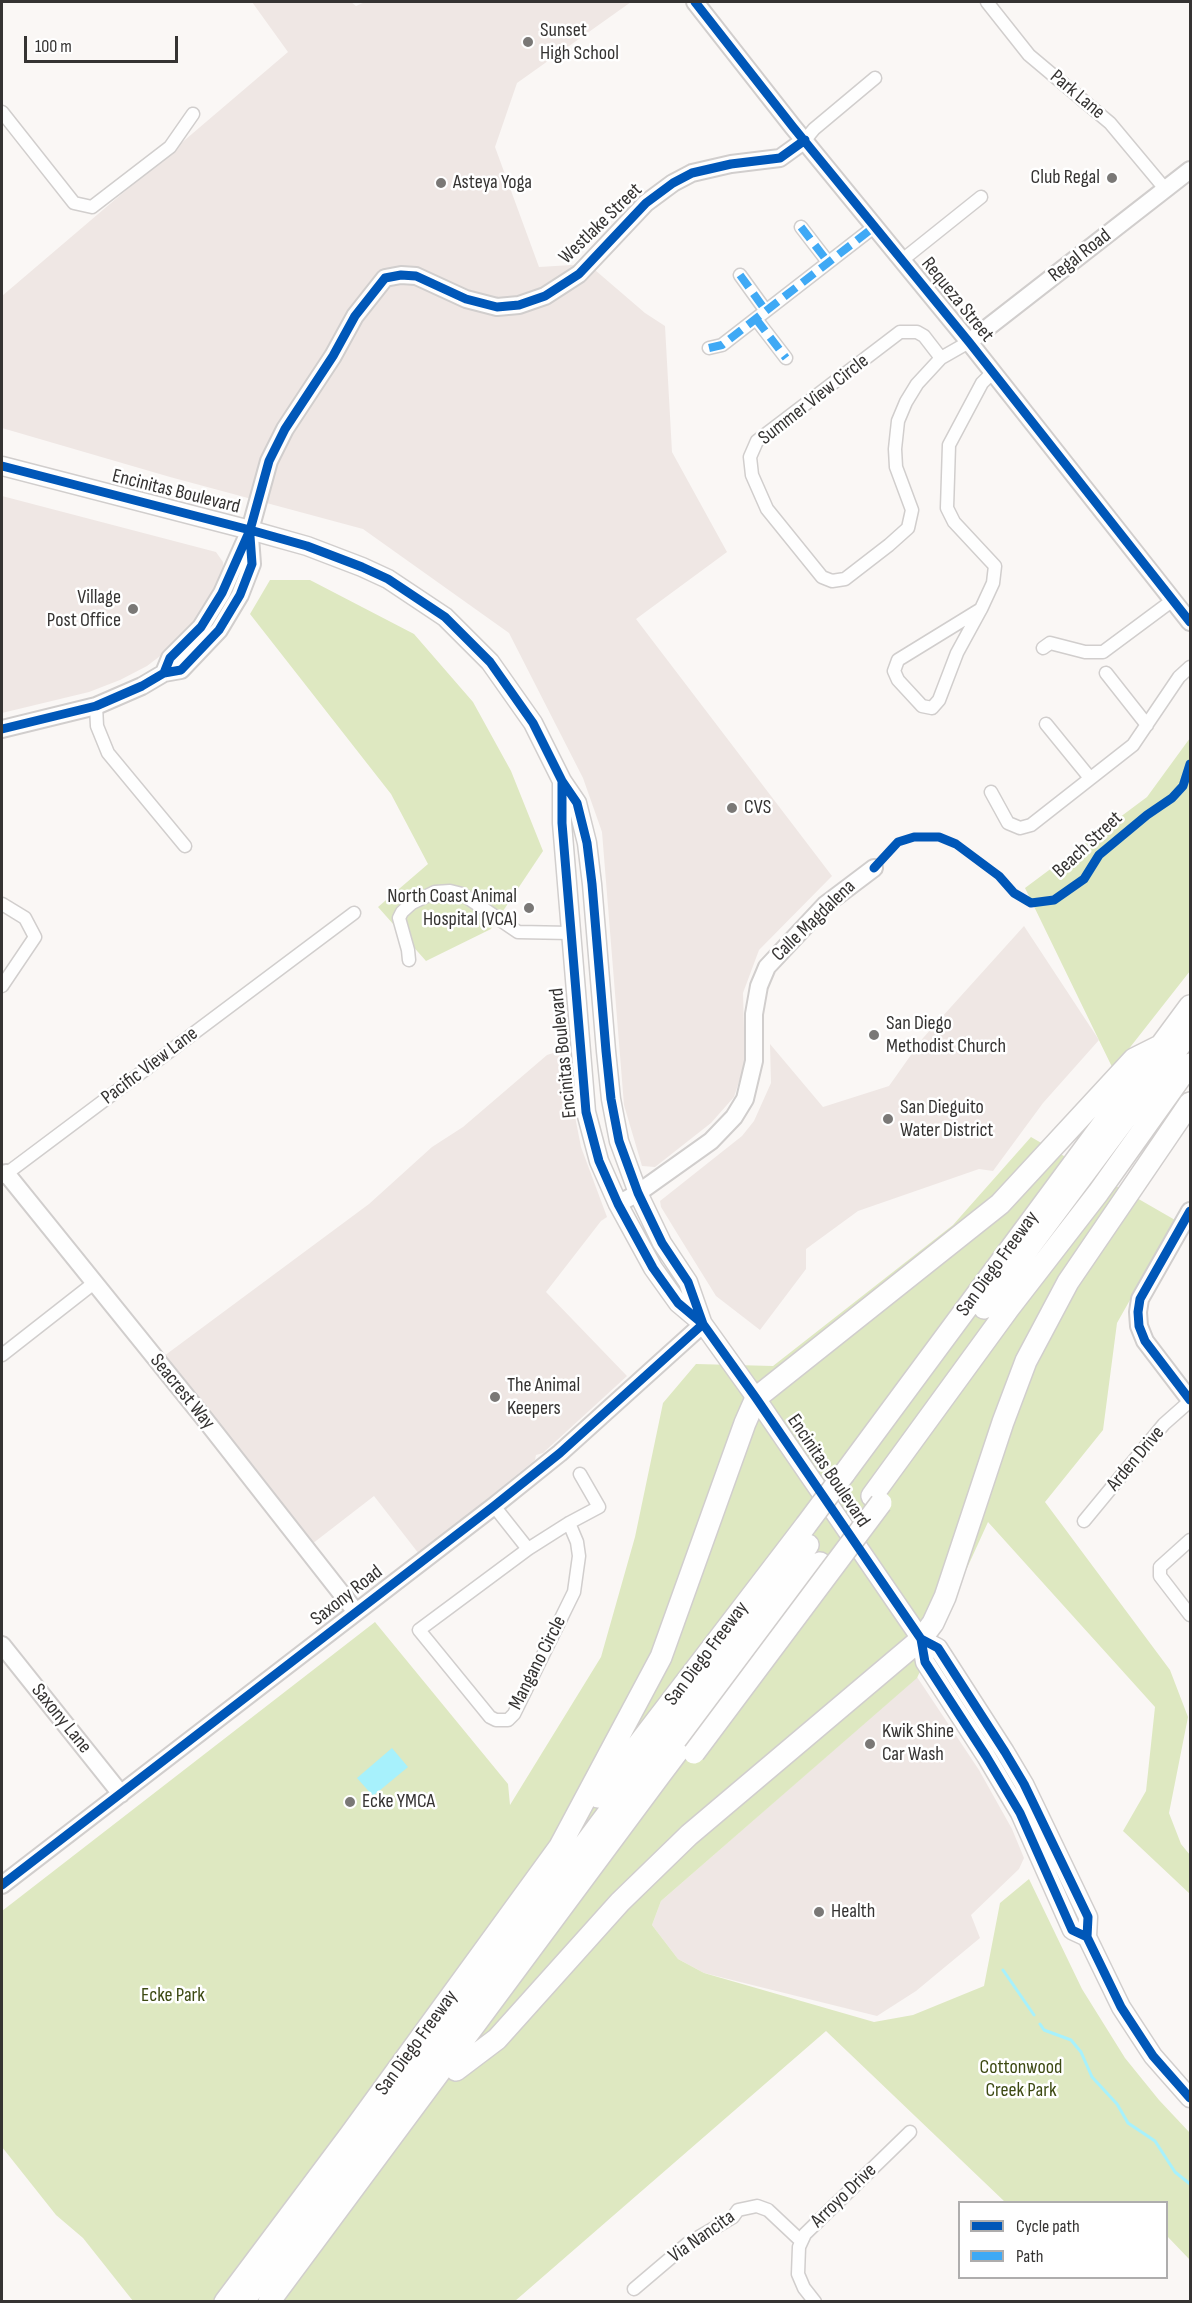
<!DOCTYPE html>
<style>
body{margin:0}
#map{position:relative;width:1192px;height:2303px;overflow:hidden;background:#faf7f5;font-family:"Sofia Sans Condensed",sans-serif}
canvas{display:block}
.frame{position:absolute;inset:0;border:3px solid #353332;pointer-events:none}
.legend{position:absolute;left:958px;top:2201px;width:210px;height:78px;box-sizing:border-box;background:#fff;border:2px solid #aeadad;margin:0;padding:8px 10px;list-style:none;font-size:18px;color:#353332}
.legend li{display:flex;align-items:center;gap:12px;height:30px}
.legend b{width:30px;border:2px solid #aeadad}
.scale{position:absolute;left:24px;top:36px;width:154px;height:27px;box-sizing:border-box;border:3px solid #353332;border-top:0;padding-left:8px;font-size:18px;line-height:21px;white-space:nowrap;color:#353332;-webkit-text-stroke:4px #fff;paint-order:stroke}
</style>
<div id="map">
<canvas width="1192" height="2303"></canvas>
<div class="frame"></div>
<ul class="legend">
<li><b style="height:8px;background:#0057b8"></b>Cycle path</li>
<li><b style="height:8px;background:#3fa9f5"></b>Path</li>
</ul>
<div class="scale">100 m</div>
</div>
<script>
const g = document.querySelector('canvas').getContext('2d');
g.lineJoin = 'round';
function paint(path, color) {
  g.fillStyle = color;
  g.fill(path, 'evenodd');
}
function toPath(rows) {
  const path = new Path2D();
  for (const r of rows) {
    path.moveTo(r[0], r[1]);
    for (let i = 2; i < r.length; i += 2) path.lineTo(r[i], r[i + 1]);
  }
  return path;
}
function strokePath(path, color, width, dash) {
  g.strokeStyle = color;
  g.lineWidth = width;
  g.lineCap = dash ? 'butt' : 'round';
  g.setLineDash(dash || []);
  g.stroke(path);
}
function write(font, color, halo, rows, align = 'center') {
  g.font = font + ' "Sofia Sans Condensed",sans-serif';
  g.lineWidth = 5;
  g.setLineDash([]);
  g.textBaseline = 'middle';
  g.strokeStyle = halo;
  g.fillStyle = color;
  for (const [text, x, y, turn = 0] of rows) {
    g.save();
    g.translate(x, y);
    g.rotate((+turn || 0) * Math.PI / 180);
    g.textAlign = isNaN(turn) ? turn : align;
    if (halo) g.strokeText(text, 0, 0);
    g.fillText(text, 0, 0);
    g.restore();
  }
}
paint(toPath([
 [252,2,351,2,356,6,365,2,631,2,517,83,495,147,539,267,588,264,645,313,665,326,672,452,727,552,636,619,832,876,759,950,743,993,745,1063,734,1097,711,1123,655,1167,642,1166,624,1105,602,832,583,778,509,633,363,529,170,477,2,428,2,296,288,52],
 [2,496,216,552,223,562,224,570,198,617,188,630,168,650,147,666,120,680,89,692,2,713],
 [1024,926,1099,1040,1043,1103,993,1171,979,1169,858,1211,806,1249,806,1269,760,1330,716,1296,680,1238,661,1207,660,1201,742,1136,754,1121,771,1083,770,1044,823,1107,889,1086,923,1038],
 [568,1048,571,1096,581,1147,607,1217,601,1221,546,1292,627,1376,543,1453,536,1455,535,1460,419,1554,374,1496,312,1544,160,1359,369,1204,432,1147,463,1127,547,1055],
 [917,1677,979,1770,1012,1829,1024,1858,1019,1869,971,1915,980,1938,916,1991,877,2016,704,1973,678,1959,652,1925,661,1901]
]), '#efe7e4');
paint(toPath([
 [270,580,310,580,414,634,473,702,511,771,543,851,491,929,426,961,378,907,428,864,391,794,250,614],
 [1190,738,1190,971,1113,1069,1025,888,1147,797],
 [1031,1137,1175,1220,1117,1323,1103,1430,1045,1502,1170,1670,1188,1717,1169,1813,1181,1844,1190,1855,1190,1894,1123,1831,1146,1791,1155,1707,988,1522,917,1678,661,1901,652,1925,678,1959,704,1973,874,2022,913,2015,984,1986,1000,1903,1029,1879,1082,1989,1125,2058,1159,2100,1190,2133,1190,2260,1167,2236,1166,2202,1005,2202,826,2031,515,2301,133,2301,83,2238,56,2215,2,2147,2,1911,375,1622,508,1784,510,1805,601,1657,635,1537,663,1403,696,1364,773,1366,953,1225]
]), '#dee8c1');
paint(toPath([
 [392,1748,408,1767,373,1796,357,1778]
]), '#a7f1fc');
strokePath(toPath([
 [1003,1970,1034,2015],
 [1040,2024,1044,2030,1071,2040,1081,2052,1092,2077,1117,2104,1128,2123,1155,2141,1175,2172,1190,2184]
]), '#a7f1fc', 3);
const street = toPath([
 [987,2,1029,55,1110,123,1166,190],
 [2,112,74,203,92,207,170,147,193,114],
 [805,140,814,129,875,78],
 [801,227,828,262],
 [901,261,981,197],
 [740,275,766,311],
 [756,319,786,358],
 [900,332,917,332,924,336,941,358,917,384,906,402,898,421,895,449,896,467,912,510,908,528,889,545,845,579,832,581,822,577,767,509,752,475,750,457,757,441,900,332],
 [709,348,722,345,874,227],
 [941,358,969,342],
 [981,609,957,653,939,700,932,708,922,706,898,680,894,671,898,660,981,609],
 [981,609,993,583,995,566,954,522,947,508,949,445,982,383,992,373],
 [1043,648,1050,643,1085,652,1103,652,1173,600],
 [1106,673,1147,725],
 [96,706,97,726,108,753,185,846],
 [1046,724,1090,778],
 [991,792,1008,823,1020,828,1031,825,1133,745,1179,677,1190,667],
 [2,904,25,918,35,937,2,986],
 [409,960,408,950,399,918,402,912,412,903,435,892,450,891,462,894,518,932,571,933],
 [2,1177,354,913],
 [2,1355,94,1283],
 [494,1506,528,1549],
 [1084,1521,1164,1424,1190,1401],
 [569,1523,577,1542,579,1556,574,1592,514,1714,508,1720,496,1720,490,1717,419,1630,528,1549,569,1523,599,1507,580,1474],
 [1190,1540,1160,1567,1160,1576,1190,1615],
 [634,2289,687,2244,733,2217,738,2210,757,2206,768,2210,801,2241],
 [815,2302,804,2288,798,2274,799,2247,805,2234,910,2132]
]);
const secondary = toPath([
 [695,2,793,127,969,342,1190,622],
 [969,342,1190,170],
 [164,673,170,658,201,627,222,593,250,530,269,461,285,429,333,356,355,316,385,278,401,275,416,276,466,299,497,307,519,305,545,296,579,274,646,203,673,183,692,173,731,164,780,158,805,140],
 [2,729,96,706,142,686,164,673,181,670,219,630,240,595,252,564,250,537],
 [6,1173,203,1417,356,1612],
 [618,1204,638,1193,711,1141,734,1117,745,1099,754,1061,754,1014,759,986,767,967,825,905,874,868],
 [1190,1211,1140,1299,1138,1312,1139,1326,1145,1341,1190,1400],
 [2,1645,121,1794],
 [2,1885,494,1506,560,1453,703,1324]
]);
const primary = toPath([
 [2,466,250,530,307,546,362,567,388,579,445,617,490,662,533,723,562,781,577,803,587,843,592,884,606,1051,611,1099,619,1141,638,1193,662,1243,688,1282,702,1322],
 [562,781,562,823,586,1112,599,1161,618,1204,653,1268,678,1303,703,1324,756,1398,921,1639,938,1648,1005,1752,1024,1784,1088,1917,1087,1937,1121,2007,1153,2056,1190,2098],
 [921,1639,925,1662,986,1756,1020,1813,1072,1930,1087,1937]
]);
const highway = toPath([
 [984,1308,1190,1032],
 [844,1474,1190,1006],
 [872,1496,1009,1308,1098,1193,1190,1064],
 [598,1797,806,1525],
 [559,1848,661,1657,745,1423,756,1398,1000,1204,1134,1059,1160,1046],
 [456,2070,497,2039,620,1902,689,1835,921,1639,933,1623,945,1597,1003,1422,1026,1361,1068,1282,1190,1103],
 [225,2302,350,2135,566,1838],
 [243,2302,808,1545],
 [269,2302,660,1775,820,1563]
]);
strokePath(street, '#d1cecd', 15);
strokePath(secondary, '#d1cecd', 20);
strokePath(primary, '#d1cecd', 21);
strokePath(highway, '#d1cecd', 24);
strokePath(street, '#fefefe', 12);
strokePath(secondary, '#fefefe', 16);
strokePath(primary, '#fefefe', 18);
strokePath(highway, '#fefefe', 21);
const highwayBridge = toPath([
 [806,1525,844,1474],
 [694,1753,881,1503]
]);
strokePath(highwayBridge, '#d1cecd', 24, []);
strokePath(highwayBridge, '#fefefe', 21);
strokePath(toPath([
 [801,227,828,262],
 [740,275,766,311],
 [756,319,786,358],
 [709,348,722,345,874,227]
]), '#3fa9f5', 8, [15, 8]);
strokePath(toPath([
 [695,2,793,127,969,342,1190,622],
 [2,466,250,530,307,546,362,567,388,579,445,617,490,662,533,723,562,781,577,803,587,843,592,884,606,1051,611,1099,619,1141,638,1193,662,1243,688,1282,703,1324],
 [164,673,170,658,201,627,222,593,250,530,269,461,285,429,333,356,355,316,385,278,401,275,416,276,466,299,497,307,519,305,545,296,579,274,646,203,673,183,692,173,731,164,780,158,805,140],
 [2,729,96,706,142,686,164,673,181,670,219,630,240,595,252,564,250,536],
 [562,781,562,823,586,1112,599,1161,618,1204,653,1268,678,1303,703,1324,756,1398,921,1639,938,1648,1005,1752,1024,1784,1088,1917,1087,1937,1121,2007,1153,2056,1190,2098],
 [874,868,898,842,914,837,939,837,956,844,999,876,1014,893,1031,903,1054,900,1084,879,1099,855,1147,815,1172,798,1183,786,1190,764],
 [1190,1211,1140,1299,1138,1312,1139,1326,1145,1341,1190,1400],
 [921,1639,925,1662,986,1756,1020,1813,1072,1930,1087,1937],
 [2,1885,494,1506,560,1453,703,1324]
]), '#0057b8', 9);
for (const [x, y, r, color] of [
 [528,42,6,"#7a7876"],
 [1112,178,6,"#7a7876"],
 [441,183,6,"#7a7876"],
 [133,609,6,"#7a7876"],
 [732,808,6,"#7a7876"],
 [529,908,6,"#7a7876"],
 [874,1035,6,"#7a7876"],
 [888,1119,6,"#7a7876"],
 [495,1397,6,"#7a7876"],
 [870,1744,6,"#7a7876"],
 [350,1802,6,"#7a7876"],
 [819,1912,6,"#7a7876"]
]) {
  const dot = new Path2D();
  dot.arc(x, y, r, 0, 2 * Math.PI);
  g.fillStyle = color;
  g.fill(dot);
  strokePath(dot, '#fff', 2);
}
write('20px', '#353332', '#fff', [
 ["Sunset",540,31],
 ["High School",540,54],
 ["Club Regal",1100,178,"right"],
 ["Asteya Yoga",453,183],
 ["Village",121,598,"right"],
 ["Post Office",121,621,"right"],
 ["CVS",744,808],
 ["North Coast Animal",517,897,"right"],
 ["Hospital (VCA)",517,920,"right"],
 ["San Diego",886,1024],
 ["Methodist Church",886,1047],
 ["San Dieguito",900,1108],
 ["Water District",900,1131],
 ["The Animal",507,1386],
 ["Keepers",507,1409],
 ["Kwik Shine",882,1732],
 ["Car Wash",882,1755],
 ["Ecke YMCA",362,1802],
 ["Health",831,1912]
], 'left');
write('20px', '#353332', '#fff', [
 ["Park Lane",1077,95,40],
 ["Westlake Street",601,224,-44],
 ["Regal Road",1080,256,-38],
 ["Requeza Street",957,300,51],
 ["Summer View Circle",814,400,-38],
 ["Encinitas Boulevard",176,492,14],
 ["Beach Street",1088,845,-43],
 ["Calle Magdalena",814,921,-44],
 ["Encinitas Boulevard",564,1053,-96],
 ["Pacific View Lane",150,1066,-37],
 ["San Diego Freeway",998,1264,-54],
 ["Seacrest Way",182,1392,51],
 ["Arden Drive",1136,1459,-50],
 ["Encinitas Boulevard",828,1471,56],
 ["Saxony Road",347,1596,-38],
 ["San Diego Freeway",707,1654,-53],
 ["Mangano Circle",538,1663,-63],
 ["Saxony Lane",61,1719,51],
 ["San Diego Freeway",417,2043,-54],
 ["Arroyo Drive",844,2196,-44],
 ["Via Nancita",702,2237,-35]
]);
write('20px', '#3d4a13', '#fff', [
 ["Ecke Park",173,1996],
 ["Cottonwood",1021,2068],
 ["Creek Park",1021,2091]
]);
</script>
